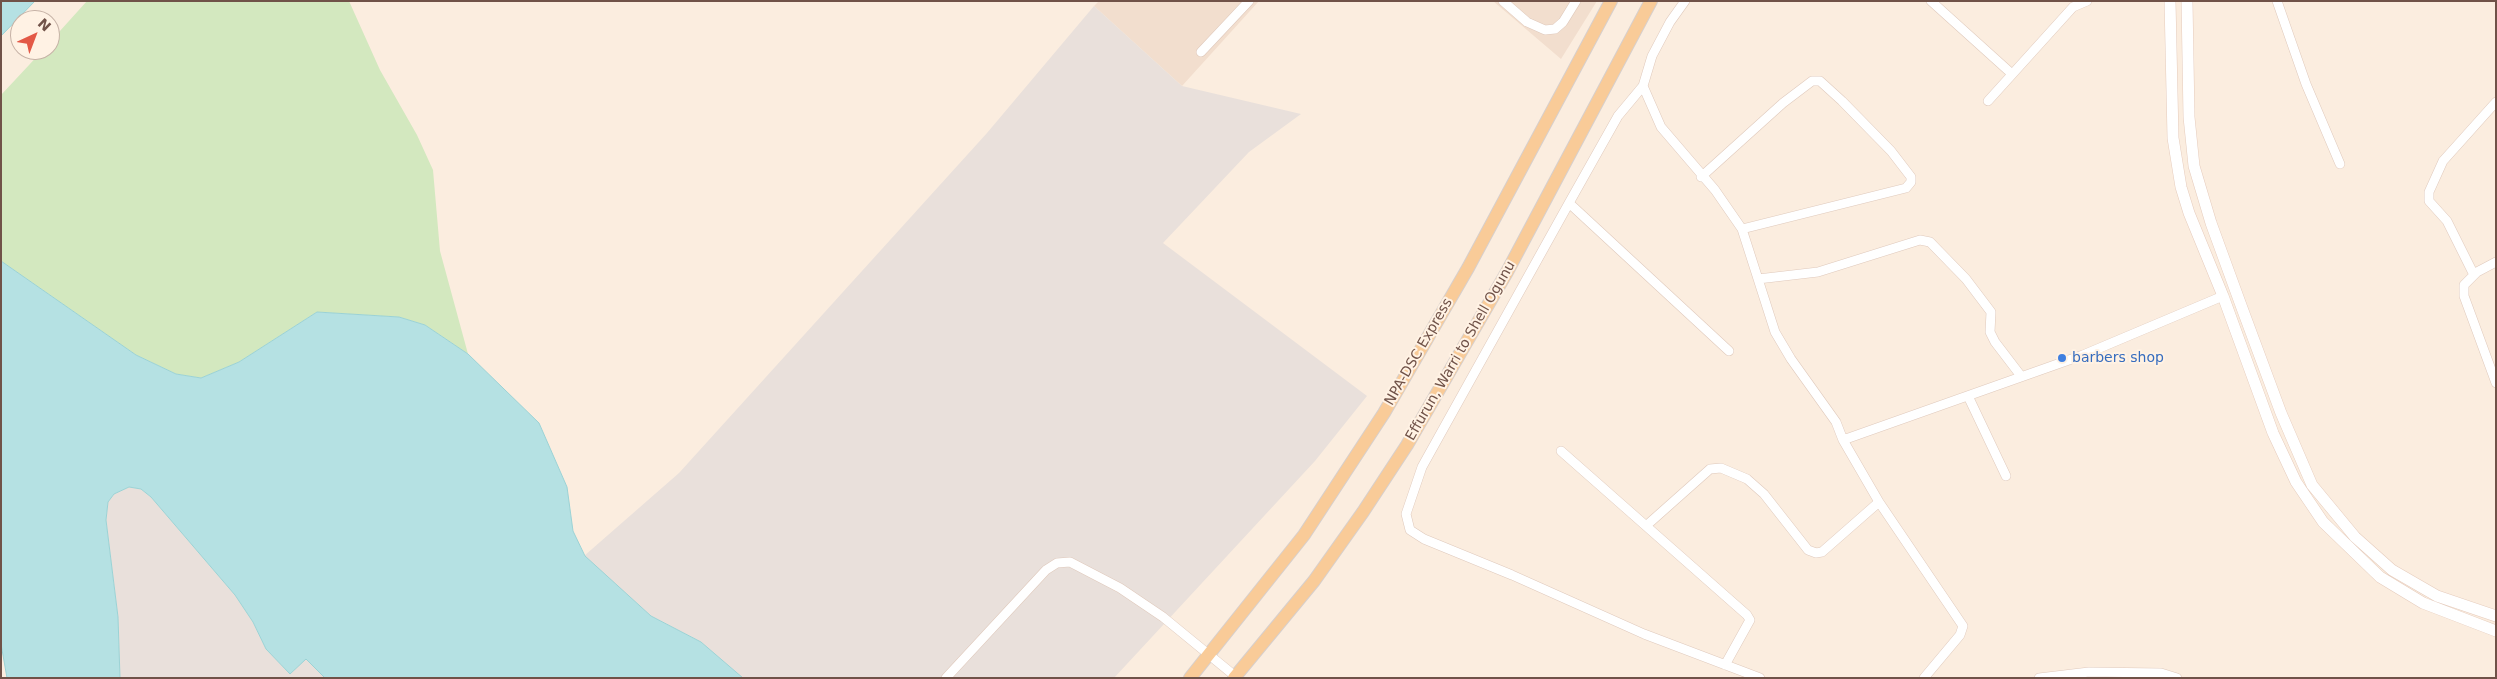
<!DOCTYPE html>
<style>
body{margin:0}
#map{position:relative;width:2497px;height:679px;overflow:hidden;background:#fbeddf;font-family:"DejaVu Sans",sans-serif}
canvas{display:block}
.frame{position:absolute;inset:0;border:2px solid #705248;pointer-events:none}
.north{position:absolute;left:10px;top:10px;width:50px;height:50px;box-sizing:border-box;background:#fff2e4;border:1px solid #c6b2a6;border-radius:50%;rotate:43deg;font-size:14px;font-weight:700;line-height:20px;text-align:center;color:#705248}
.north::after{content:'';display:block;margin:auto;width:18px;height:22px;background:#e35946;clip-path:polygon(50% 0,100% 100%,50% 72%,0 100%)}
</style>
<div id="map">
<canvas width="2497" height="679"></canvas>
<div class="frame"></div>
<div class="north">N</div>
</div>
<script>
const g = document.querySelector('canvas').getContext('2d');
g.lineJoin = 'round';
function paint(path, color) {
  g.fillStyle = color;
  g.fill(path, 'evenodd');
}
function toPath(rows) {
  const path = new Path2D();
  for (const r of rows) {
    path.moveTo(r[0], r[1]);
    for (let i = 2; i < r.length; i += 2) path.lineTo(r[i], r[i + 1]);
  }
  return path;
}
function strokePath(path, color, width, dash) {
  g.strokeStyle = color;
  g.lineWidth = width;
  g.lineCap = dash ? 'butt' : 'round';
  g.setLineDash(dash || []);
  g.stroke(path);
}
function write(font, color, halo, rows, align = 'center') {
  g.font = font + ' "DejaVu Sans",sans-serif';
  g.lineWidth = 4;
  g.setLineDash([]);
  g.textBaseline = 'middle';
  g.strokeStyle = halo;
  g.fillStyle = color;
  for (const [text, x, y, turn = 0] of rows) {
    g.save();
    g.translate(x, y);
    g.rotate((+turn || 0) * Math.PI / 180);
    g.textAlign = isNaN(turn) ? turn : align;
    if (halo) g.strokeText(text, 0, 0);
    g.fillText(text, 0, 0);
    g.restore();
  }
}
paint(toPath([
 [1099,1,1259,1,1182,86,1094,6],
 [1493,1,1597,1,1561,59]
]), '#f2dece');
paint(toPath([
 [1094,6,1182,86,1301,114,1249,152,1163,243,1367,396,1315,461,1114,678,743,678,701,642,651,616,584,556,679,473,987,133],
 [129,487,141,489,151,497,235,595,253,622,266,649,290,674,306,658,325,678,120,678,118,617,106,520,108,502,114,494]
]), '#e9e0db');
paint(toPath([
 [87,1,349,1,380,70,417,135,433,170,440,251,468,354,425,325,399,317,317,312,239,362,201,378,176,374,136,355,1,261,1,95,43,50,50,50,50,42]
]), '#d3e8bf');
const water = toPath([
 [1,1,35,1,1,36,1,1],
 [1,261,136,355,176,374,201,378,239,362,317,312,399,317,425,325,468,354,539,423,567,487,573,531,585,556,651,616,701,642,743,678,325,678,306,659,290,674,266,649,253,622,235,595,151,497,141,489,129,487,114,494,108,502,106,520,118,617,120,678,7,678,1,644,1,261]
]);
paint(water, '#b5e1e3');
strokePath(water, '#9bd2d5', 1);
const street = toPath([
 [1503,1,1527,22,1545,30,1555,29,1563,22,1576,1],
 [1685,1,1670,22,1652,56,1643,86,1661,127,1715,190,1742,229,1775,332,1791,359,1836,422,1843,440,1879,502,1963,626,1960,635,1924,678],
 [1931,1,2012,74],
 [2277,1,2306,84,2340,164],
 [1201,52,1249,1],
 [1643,86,1618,116,1569,203,1422,467,1406,514,1410,530,1424,539,1512,575,1644,634,1760,678],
 [1988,101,2073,7,2087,1],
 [1701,177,1783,103,1812,81,1820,81,1842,101,1891,151,1911,177,1911,182,1906,188,1742,229],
 [1569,203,1729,351],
 [2496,262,2477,272,2464,285,2464,296,2496,383],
 [2474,275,2447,221,2429,201,2429,192,2443,161,2496,102],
 [1758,279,1818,272,1920,240,1930,242,1966,279,1991,312,1990,332,1995,342,2021,376],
 [1968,396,2006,476],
 [1843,440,2083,355,2223,296],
 [1561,451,1747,615,1750,620,1725,665],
 [1647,525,1710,469,1721,468,1747,479,1764,494,1808,550,1816,553,1822,552,1879,502],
 [946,678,1046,570,1057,563,1070,562,1120,588,1163,617,1235,676],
 [2039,678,2089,672,2161,673,2177,678]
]);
const secondary = toPath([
 [2170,1,2173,138,2181,187,2189,213,2223,296,2273,433,2296,482,2323,522,2380,577,2423,603,2496,631],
 [2187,1,2189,117,2194,166,2211,223,2242,308,2281,413,2312,485,2355,537,2392,570,2437,596,2496,616]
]);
const primary = toPath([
 [1190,678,1304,535,1384,413,1468,268,1611,1],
 [1234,678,1314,581,1363,512,1407,445,1507,272,1651,1]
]);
strokePath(street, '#dfc9bc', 10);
strokePath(secondary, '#e5cbbc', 12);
strokePath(primary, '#d7cfcc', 14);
strokePath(street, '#fff', 9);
strokePath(secondary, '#fff', 11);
strokePath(primary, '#f9cb98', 12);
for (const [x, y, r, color] of [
 [2062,358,5,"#3f7fe0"]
]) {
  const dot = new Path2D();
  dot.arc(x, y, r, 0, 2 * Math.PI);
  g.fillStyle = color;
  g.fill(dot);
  strokePath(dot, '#fff2e4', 2);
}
write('14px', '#705248', '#fff2e4', [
 ["Effurun, Warri to Shell Ogunu",1461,351,-60],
 ["NPA-DSC Express",1419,352,-60]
]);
write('14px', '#366cbe', '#fff2e4', [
 ["barbers shop",2072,358]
], 'left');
</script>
